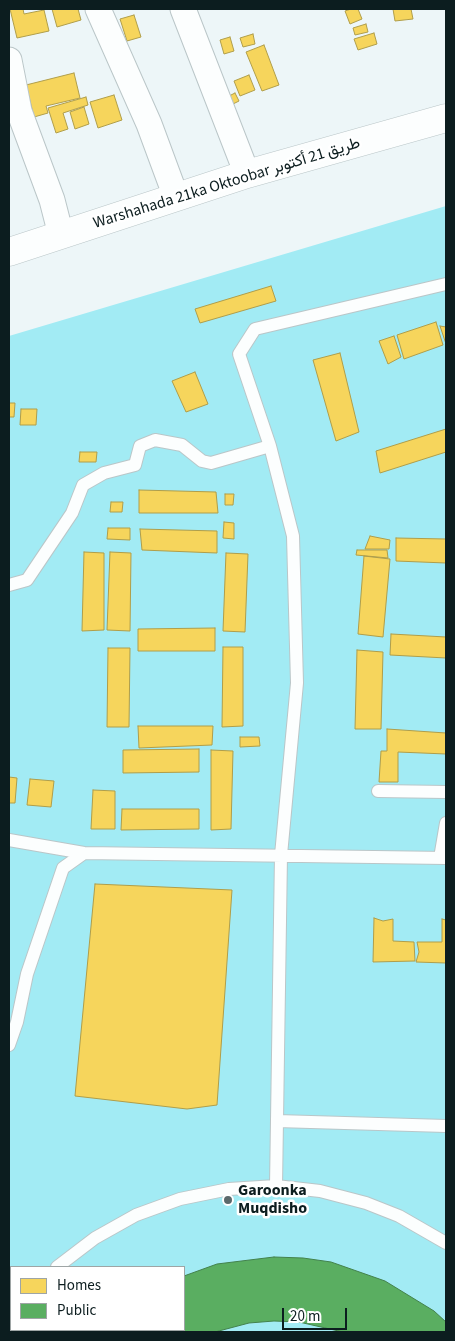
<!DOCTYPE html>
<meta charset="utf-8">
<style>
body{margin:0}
#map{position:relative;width:455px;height:1341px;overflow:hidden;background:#edf6f8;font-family:"Source Sans 3",sans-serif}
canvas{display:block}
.frame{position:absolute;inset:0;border:10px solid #0c1d1f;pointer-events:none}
.legend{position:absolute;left:10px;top:1266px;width:175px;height:65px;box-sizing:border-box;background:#fff;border:1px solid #9ea5a5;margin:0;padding:6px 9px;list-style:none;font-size:15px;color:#0c1d1f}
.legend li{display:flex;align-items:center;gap:10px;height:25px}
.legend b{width:25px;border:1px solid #9ea5a5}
.scale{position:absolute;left:282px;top:1308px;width:65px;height:22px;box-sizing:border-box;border:2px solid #0c1d1f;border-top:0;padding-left:6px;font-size:15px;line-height:18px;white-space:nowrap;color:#0c1d1f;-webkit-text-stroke:4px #fff;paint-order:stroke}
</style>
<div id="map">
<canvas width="455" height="1341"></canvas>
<div class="frame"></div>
<ul class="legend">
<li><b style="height:14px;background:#f6d55c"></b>Homes</li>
<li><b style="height:14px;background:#5aae61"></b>Public</li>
</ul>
<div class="scale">20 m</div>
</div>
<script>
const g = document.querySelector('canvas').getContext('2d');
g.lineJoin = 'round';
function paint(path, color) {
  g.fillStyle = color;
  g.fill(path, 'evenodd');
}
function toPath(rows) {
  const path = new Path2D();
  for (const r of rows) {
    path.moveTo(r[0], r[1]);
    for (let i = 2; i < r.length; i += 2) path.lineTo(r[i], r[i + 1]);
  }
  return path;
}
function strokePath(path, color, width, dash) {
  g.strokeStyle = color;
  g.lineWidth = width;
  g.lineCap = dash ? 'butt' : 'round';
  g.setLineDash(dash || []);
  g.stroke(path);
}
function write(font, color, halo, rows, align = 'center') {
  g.font = font + ' "Source Sans 3",Vazirmatn,sans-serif';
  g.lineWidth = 5;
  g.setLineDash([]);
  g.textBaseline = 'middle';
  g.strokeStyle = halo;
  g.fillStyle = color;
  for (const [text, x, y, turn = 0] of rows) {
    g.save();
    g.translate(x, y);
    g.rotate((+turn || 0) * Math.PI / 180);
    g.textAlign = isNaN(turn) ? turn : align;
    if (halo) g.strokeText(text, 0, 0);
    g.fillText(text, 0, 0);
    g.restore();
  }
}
paint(toPath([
 [446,206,446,1332,9,1332,9,336],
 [11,1267,184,1267,184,1330,11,1330]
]), '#a2ebf4');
const homes = toPath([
 [10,9,23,9,24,14,44,10,49,31,17,38,10,9],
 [52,9,78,9,81,20,57,27,52,9],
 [351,9,358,9,362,19,350,24,345,11,351,9],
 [393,9,411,9,413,19,395,21,393,9],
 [134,15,141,37,127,41,120,19,134,15],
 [366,24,368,32,355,35,353,28,366,24],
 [374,33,377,44,358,50,354,39,374,33],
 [253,34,255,44,243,47,240,38,253,34],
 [230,37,234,51,224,54,220,40,230,37],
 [264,45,279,85,262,91,246,52,264,45],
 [74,73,80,98,46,106,48,113,34,117,26,85,74,73],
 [249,75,255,90,240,96,234,81,249,75],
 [235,93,239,101,229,106,225,98,235,93],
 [114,95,122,120,98,128,90,102,114,95],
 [86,97,88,105,63,113,68,129,56,133,48,108,86,97],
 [84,107,89,124,75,129,70,112,84,107],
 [271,286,276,301,200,323,195,309,271,286],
 [436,322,443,345,404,359,397,335,436,322],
 [440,326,446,327,446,344,440,326],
 [394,336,401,357,388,364,379,341,394,336],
 [340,353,359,432,336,441,313,360,340,353],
 [195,372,208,404,186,412,172,381,195,372],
 [9,403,15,403,14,417,9,417,9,403],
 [21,409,37,409,36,425,20,425,21,409],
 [446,429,446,452,380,473,376,451,446,429],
 [80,452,97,452,96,462,79,462,80,452],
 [139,490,216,492,218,513,139,513,139,490],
 [225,494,234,494,233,505,225,505,225,494],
 [111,502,123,502,122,512,110,512,111,502],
 [224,522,234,523,234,539,223,538,224,522],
 [108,528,130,528,130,540,107,539,108,528],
 [140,529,217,531,217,553,142,550,140,529],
 [370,536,390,540,389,549,365,549,370,536],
 [396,538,446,539,446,563,396,561,396,538],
 [357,550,387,550,388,558,356,555,357,550],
 [84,552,104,553,104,630,82,631,84,552],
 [110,552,131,553,130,631,107,630,110,552],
 [226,553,248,554,245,632,223,631,226,553],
 [364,556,390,559,383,637,358,634,364,556],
 [215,628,215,651,138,651,138,629,215,628],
 [391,634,446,637,446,658,390,655,391,634],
 [223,647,243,647,243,726,222,727,223,647],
 [108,648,130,648,129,727,107,727,108,648],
 [357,650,383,652,381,729,355,729,357,650],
 [138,726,213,726,212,745,139,748,138,726],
 [387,729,446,733,446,754,398,752,398,782,379,782,381,751,387,751,387,729],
 [240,737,259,737,260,746,240,747,240,737],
 [199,749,199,772,123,773,123,750,199,749],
 [211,750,233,751,231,829,211,830,211,750],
 [9,777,17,778,15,803,9,803,9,777],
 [30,779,54,781,51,807,27,805,30,779],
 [93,790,115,791,115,829,91,829,93,790],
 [122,809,199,809,199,829,121,830,122,809],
 [95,884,232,890,217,1105,187,1109,75,1096,95,884],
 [374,918,383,921,393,919,393,941,414,942,415,961,373,962,374,918],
 [442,919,446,920,446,963,416,962,419,952,417,942,442,942,442,919]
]);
paint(homes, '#f6d55c');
strokePath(homes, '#b09e4a', 1);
const public = toPath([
 [274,1257,303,1258,331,1262,385,1281,434,1311,446,1322,446,1332,343,1332,299,1322,274,1321,249,1323,215,1332,101,1332,103,1330,184,1330,184,1276,217,1264,274,1257]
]);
paint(public, '#5aae61');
strokePath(public, '#43824d', 1);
const lane = toPath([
 [9,585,27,580,72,513,83,485,104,473,135,465,140,446,155,440,182,445,202,461,211,463,270,446],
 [378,791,446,792],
 [9,840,84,853,446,858],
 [440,858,446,823],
 [9,1045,17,1022,27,974,63,868,84,853],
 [277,1121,446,1126],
 [276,1186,320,1191,366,1203,399,1216,446,1243],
 [57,1267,95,1238,136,1215,180,1199,229,1189,276,1186,281,855,297,683,293,536,270,446,239,354,255,329,446,284],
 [9,1324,11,1320]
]);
const street = toPath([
 [98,9,149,124,176,197],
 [183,9,247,174],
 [9,60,19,111,52,200,61,235]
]);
const primary = toPath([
 [9,252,247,174,446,118]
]);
strokePath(lane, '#bac6c8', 14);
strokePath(street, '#bac6c8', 27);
strokePath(primary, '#bac6c8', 29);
strokePath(lane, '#fcfefe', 12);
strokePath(street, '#fcfefe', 25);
strokePath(primary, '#fcfefe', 28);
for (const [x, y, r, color] of [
 [228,1200,5,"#5b696b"]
]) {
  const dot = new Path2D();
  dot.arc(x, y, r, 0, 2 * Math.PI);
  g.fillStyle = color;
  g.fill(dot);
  strokePath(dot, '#fff', 2);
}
write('16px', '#0c1d1f', '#fff', [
 ["Warshahada 21ka Oktoobar طريق 21 أكتوبر",227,184,-17]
]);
write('bold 16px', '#0c1d1f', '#fff', [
 ["Garoonka",238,1191],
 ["Muqdisho",238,1209]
], 'left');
</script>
